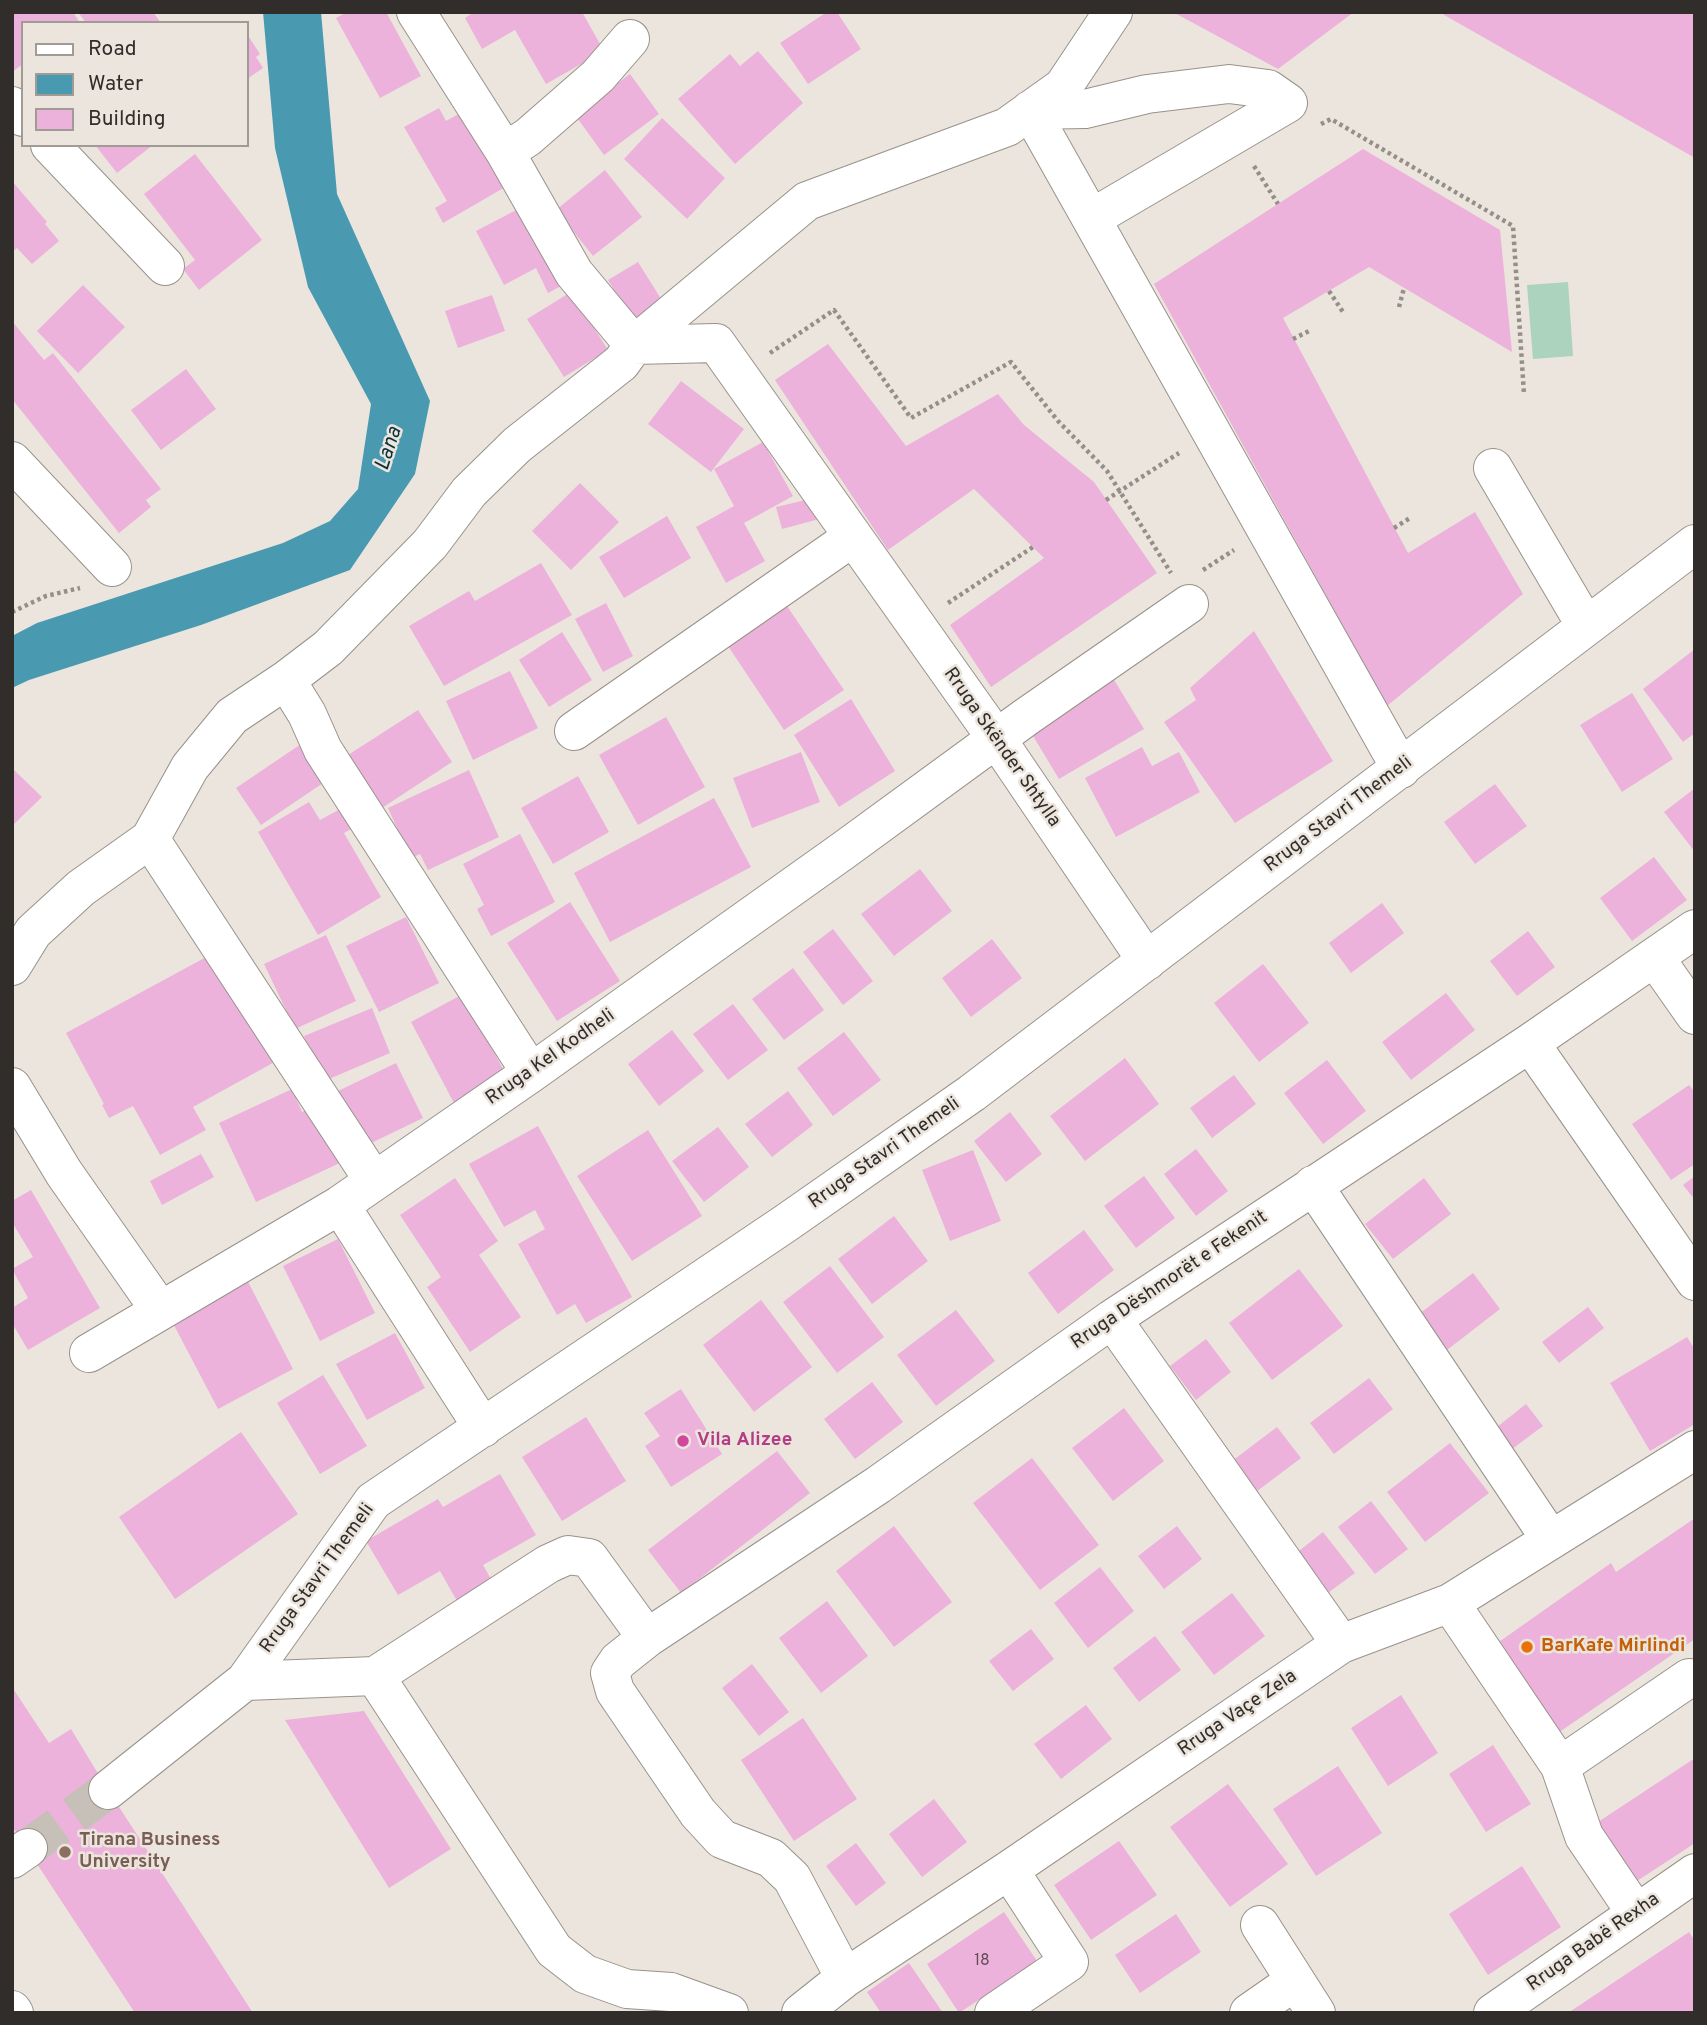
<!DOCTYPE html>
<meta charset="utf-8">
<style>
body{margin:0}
#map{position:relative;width:1707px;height:2025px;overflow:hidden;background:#ece5dd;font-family:Overpass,sans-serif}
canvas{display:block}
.frame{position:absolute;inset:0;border:14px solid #302d2a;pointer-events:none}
.legend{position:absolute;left:21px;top:21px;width:228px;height:126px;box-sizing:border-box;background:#ece5dd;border:2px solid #a19b95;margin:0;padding:9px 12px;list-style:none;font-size:21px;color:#302d2a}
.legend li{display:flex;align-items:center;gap:14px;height:35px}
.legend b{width:35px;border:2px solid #a19b95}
</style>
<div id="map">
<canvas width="1707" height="2025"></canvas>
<div class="frame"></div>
<ul class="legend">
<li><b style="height:9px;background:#fff"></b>Road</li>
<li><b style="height:19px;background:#499ab1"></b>Water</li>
<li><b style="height:19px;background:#ecb2db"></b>Building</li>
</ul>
</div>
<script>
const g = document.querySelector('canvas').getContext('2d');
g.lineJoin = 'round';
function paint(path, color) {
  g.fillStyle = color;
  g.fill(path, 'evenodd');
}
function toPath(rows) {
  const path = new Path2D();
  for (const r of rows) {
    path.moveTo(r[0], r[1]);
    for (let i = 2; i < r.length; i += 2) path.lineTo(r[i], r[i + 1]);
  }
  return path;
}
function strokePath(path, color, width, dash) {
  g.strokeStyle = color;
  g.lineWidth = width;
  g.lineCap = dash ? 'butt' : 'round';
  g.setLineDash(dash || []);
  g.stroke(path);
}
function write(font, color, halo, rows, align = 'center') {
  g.font = font + ' Overpass,sans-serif';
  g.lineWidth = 5;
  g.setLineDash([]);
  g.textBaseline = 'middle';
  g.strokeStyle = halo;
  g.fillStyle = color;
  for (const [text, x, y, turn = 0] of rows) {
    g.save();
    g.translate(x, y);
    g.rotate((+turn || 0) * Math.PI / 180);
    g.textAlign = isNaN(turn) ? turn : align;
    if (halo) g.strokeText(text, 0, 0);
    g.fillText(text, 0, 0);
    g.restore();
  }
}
paint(toPath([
 [1568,282,1573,356,1533,359,1527,285]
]), '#abd3bd');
paint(toPath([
 [263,12,321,12,337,194,430,401,415,474,350,570,201,625,29,680,12,688,12,636,37,623,283,543,330,521,358,489,371,404,308,287,275,148]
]), '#499ab1');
paint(toPath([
 [12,12,73,12,80,23,23,23,23,64,12,72],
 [78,12,153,12,161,23,86,23],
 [347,12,386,12,421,76,380,98,336,18],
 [474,12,582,12,604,51,546,84,515,30,482,49,465,18],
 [827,12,837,12,861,49,808,84,780,43],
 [1173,12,1354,12,1278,69],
 [1439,12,1695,12,1695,158],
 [247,34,260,54,256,57,263,68,247,79],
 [758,51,803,103,735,164,678,99,730,54,740,66],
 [630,74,659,114,604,155,575,115],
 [439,108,446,121,464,111,507,186,443,223,435,208,447,201,404,127],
 [662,118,725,178,687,219,624,159],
 [95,145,153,145,117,173],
 [1363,149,1500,230,1512,352,1369,267,1283,318,1408,553,1475,512,1523,594,1387,706,1154,284],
 [195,154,262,240,199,290,183,269,195,260,144,194],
 [605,170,642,217,593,256,556,210],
 [12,181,47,222,45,224,59,241,32,264,17,248,12,252],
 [522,207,563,285,548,293,536,268,504,285,476,231],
 [638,262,663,302,633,321,608,280],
 [83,285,125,327,78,373,37,331],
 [571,292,608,350,564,377,527,319],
 [492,295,505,331,458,348,445,311],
 [12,321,44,360,53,353,161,489,146,500,151,507,119,533,12,399],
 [828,344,906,446,998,394,1024,425,1094,482,1157,573,991,687,950,625,1044,558,974,489,888,550,775,380],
 [186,369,216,409,161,450,131,410],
 [681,381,744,429,711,472,648,424],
 [763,442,793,496,744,523,765,561,726,583,696,527,734,506,714,469],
 [580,483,619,522,571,570,532,531],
 [818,497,823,518,782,529,776,507],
 [667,516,691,558,624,598,599,557],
 [541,563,572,615,444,686,409,626,469,591,475,601],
 [606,603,633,656,603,672,575,619],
 [787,606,844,690,784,730,728,646],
 [1254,631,1333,761,1235,823,1164,722,1196,700,1190,688],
 [562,632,592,680,549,707,519,660],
 [1695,649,1695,733,1683,742,1643,689],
 [1108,670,1144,729,1059,779,1024,721],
 [510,671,538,728,473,760,446,701],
 [1632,693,1673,759,1622,792,1580,725],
 [851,699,895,771,839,807,794,735],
 [418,710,452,762,382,808,348,755],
 [666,717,705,787,638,825,599,755],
 [301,744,326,781,261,825,236,788],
 [1142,747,1152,766,1179,752,1200,792,1116,837,1085,778],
 [801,752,820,802,752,828,733,778],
 [12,768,42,797,12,826],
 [469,770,499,837,428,870,420,854,402,862,401,837,388,808],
 [578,776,609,832,553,864,521,808],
 [1495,784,1527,826,1475,864,1444,822],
 [1695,788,1695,852,1664,812],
 [714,798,751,867,610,942,574,873],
 [309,802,320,820,344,807,355,827,344,833,381,897,318,935,258,832],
 [520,834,555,902,491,936,477,909,484,905,463,864],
 [1654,857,1687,900,1632,941,1600,898],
 [920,869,952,911,894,956,861,914],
 [570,902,620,981,557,1021,507,943],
 [1382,903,1404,933,1351,973,1329,943],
 [406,917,439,983,379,1012,346,946],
 [833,929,873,981,843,1005,803,952],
 [1528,931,1555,967,1517,996,1490,961],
 [326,935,356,1001,295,1029,264,964],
 [992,939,1022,978,971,1017,942,978],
 [221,949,280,1059,193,1107,206,1130,160,1155,133,1106,109,1118,102,1105,104,1104,66,1033],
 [1263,964,1309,1023,1259,1062,1214,1003],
 [793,968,824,1010,784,1040,752,999],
 [1446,993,1475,1030,1411,1080,1382,1042],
 [463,994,506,1075,454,1103,411,1022],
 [733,1004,768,1050,728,1080,693,1034],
 [372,1008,390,1053,322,1082,304,1036],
 [672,1030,704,1071,659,1106,628,1064],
 [844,1032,881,1080,833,1116,797,1068],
 [1125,1058,1159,1104,1085,1161,1050,1116],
 [1327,1060,1366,1111,1323,1144,1284,1093],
 [396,1063,423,1118,363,1147,336,1092],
 [1234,1075,1256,1104,1212,1138,1190,1108],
 [1689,1085,1695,1093,1695,1164,1671,1180,1632,1124],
 [292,1089,302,1112,316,1106,342,1162,256,1202,219,1123],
 [788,1091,813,1125,772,1157,745,1124],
 [1010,1112,1042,1154,1006,1182,974,1141],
 [538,1126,632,1297,586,1323,575,1304,557,1315,518,1244,545,1229,535,1210,504,1227,469,1164],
 [718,1127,749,1167,704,1202,672,1161],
 [648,1130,702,1216,632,1261,577,1176],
 [1196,1149,1228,1191,1196,1216,1164,1174],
 [973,1150,1001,1221,950,1241,922,1170],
 [201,1154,214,1177,162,1205,150,1181],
 [1144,1176,1175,1218,1136,1248,1104,1206],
 [1695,1176,1695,1200,1683,1185],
 [455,1178,498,1241,479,1255,521,1317,470,1352,427,1287,441,1277,400,1215],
 [1424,1178,1451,1214,1393,1259,1365,1224],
 [31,1190,100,1308,28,1350,12,1323,12,1308,28,1298,12,1269,33,1257,12,1222,12,1201],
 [894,1216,928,1261,872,1304,838,1259],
 [1084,1230,1114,1270,1058,1314,1028,1273],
 [338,1239,375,1313,320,1341,283,1266],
 [830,1266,884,1337,837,1373,783,1302],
 [1299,1269,1343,1326,1272,1380,1229,1323],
 [243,1272,293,1369,218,1409,167,1312],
 [1473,1273,1500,1309,1447,1350,1419,1314],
 [761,1300,812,1367,754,1412,703,1345],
 [1588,1307,1604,1328,1559,1363,1542,1342],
 [956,1310,995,1361,936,1406,897,1355],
 [395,1333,425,1388,367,1420,336,1364],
 [1687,1337,1695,1350,1695,1424,1650,1451,1610,1383],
 [1206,1339,1231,1372,1196,1400,1170,1366],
 [323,1375,367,1446,320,1474,277,1403],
 [1369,1378,1393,1409,1334,1454,1310,1423],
 [872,1382,903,1422,855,1459,824,1419],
 [681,1389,722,1454,671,1487,645,1446,660,1436,644,1413],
 [1526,1404,1543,1426,1508,1452,1492,1431],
 [1124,1408,1164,1461,1113,1501,1072,1448],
 [586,1417,626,1481,562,1521,522,1457],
 [1277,1427,1301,1458,1252,1495,1228,1464],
 [241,1432,298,1514,175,1599,119,1517],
 [1450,1443,1489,1493,1425,1542,1387,1492],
 [777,1451,810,1493,681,1593,648,1550],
 [1032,1458,1099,1545,1040,1590,973,1503],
 [500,1474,536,1535,483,1565,492,1581,457,1601,440,1571,398,1595,366,1541,438,1499,443,1507],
 [1371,1501,1408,1549,1375,1574,1338,1527],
 [1695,1518,1695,1639,1558,1733,1496,1644,1611,1563,1616,1572],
 [894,1526,952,1602,894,1647,836,1571],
 [1177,1526,1202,1559,1164,1589,1138,1556],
 [1323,1532,1355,1573,1321,1598,1290,1558],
 [1100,1567,1134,1611,1088,1648,1054,1603],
 [1232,1593,1265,1636,1214,1675,1181,1632],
 [827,1601,868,1656,821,1693,779,1638],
 [1031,1629,1054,1659,1013,1691,989,1661],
 [1155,1636,1181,1670,1139,1702,1113,1668],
 [752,1664,789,1712,759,1736,722,1688],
 [12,1687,49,1743,71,1729,108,1790,253,2013,135,2013,12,1826],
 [1401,1695,1438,1753,1388,1786,1351,1728],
 [1086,1705,1112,1739,1061,1779,1034,1744],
 [364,1711,451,1849,389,1888,285,1720],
 [803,1718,857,1799,794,1841,741,1760],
 [1493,1745,1531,1804,1486,1832,1449,1774],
 [1695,1758,1695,1843,1631,1885,1592,1826],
 [1338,1766,1382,1833,1316,1876,1273,1809],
 [1228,1784,1288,1864,1230,1907,1170,1827],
 [934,1799,967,1842,922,1877,889,1834],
 [1119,1841,1157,1895,1091,1940,1054,1885],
 [856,1843,886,1883,856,1906,826,1866],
 [1522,1866,1561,1927,1488,1975,1449,1914],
 [1004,1912,1037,1961,959,2013,927,1964],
 [1176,1914,1201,1952,1140,1993,1115,1955],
 [1689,1932,1695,1941,1695,2013,1568,2013],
 [909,1963,943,2013,881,2013,867,1992]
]), '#ecb2db');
strokePath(toPath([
 [28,1848,108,1790]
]), '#c6c0b9', 38, [38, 19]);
const minor = toPath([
 [416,12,505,152,574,273,634,345],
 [12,106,23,117],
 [50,145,165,266],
 [505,152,528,137,598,76,630,39],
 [1092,218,1288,103,1268,89,1229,84,1147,94,1085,109,1030,110,1401,769],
 [634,345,716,343,996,738,1147,961],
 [12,461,112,567],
 [1493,468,1586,626],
 [286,680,307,714,323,750,531,1073],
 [574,731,853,537],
 [150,839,374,1181],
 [1655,958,1695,1015],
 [12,966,33,932,81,888,150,839,190,767,232,716,286,680,328,648,430,544,469,492,517,445,621,363,634,345,807,201,1007,127,1063,87,1113,12],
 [1530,1043,1695,1281],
 [12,1087,64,1173,160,1310],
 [1313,1185,1551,1540],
 [340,1205,483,1428],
 [1112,1319,1341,1644],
 [89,1353,340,1205,531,1073,844,850,1026,717,1189,604],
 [1450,1603,1560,1766,1584,1836,1636,1913],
 [375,1676,554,1950,585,1974,627,1989,671,1992,729,2013],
 [245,1681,375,1676,548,1564,568,1555,589,1558,647,1638],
 [1560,1766,1689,1678],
 [108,1790,245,1681,373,1501,786,1223,972,1093,1695,544],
 [12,1859,28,1848],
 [1260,1925,1316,2013],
 [845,1978,792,1878,771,1858,722,1839,698,1813,615,1691,610,1673,618,1661,647,1638,878,1485,1112,1319,1530,1043,1695,929],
 [801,2013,845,1978,1009,1870,1341,1644,1450,1603,1695,1450],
 [994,2013,1069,1962,1009,1870],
 [1249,2013,1295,1981],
 [1493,2013,1695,1873]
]);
const major = toPath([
 [12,2010,14,2013]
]);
strokePath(minor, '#98928b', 40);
strokePath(major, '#98928b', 40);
strokePath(toPath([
 [1321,124,1331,119,1513,226,1524,394],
 [1254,166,1278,204],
 [1329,291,1343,312],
 [1399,307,1404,288],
 [1293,339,1309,331],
 [770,353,834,310,911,418,1011,362,1058,421,1107,471,1171,573],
 [1106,500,1179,453],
 [1394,528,1410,518],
 [1203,570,1234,550],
 [948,603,1033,547],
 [12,612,46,596,80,588]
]), '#958f8a', 4.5, [3.5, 3.5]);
strokePath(minor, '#fff', 38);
strokePath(major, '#fff', 38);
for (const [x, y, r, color] of [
 [683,1441,7,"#d1479c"],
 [1527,1647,7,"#e8710a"],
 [65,1852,7,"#8d6e63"]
]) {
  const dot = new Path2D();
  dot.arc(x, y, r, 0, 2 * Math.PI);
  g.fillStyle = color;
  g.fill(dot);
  strokePath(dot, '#ece5dd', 2.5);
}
write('16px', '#5f4e56', null, [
 ["18",982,1962]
]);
write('19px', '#302d2a', '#ece5dd', [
 ["Rruga Skënder Shtylla",1001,748,55],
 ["Rruga Stavri Themeli",1339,815,-37],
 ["Rruga Kel Kodheli",551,1058,-35],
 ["Rruga Stavri Themeli",885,1154,-35],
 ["Rruga Dëshmorët e Fekenit",1170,1281,-34],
 ["Rruga Stavri Themeli",318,1579,-54],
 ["Rruga Vaçe Zela",1238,1714,-34],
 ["Rruga Babë Rexha",1594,1943,-35]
]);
write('bold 19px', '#b23c85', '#ece5dd', [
 ["Vila Alizee",697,1441]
], 'left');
write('bold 19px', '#c56008', '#ece5dd', [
 ["BarKafe Mirlindi",1541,1647]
], 'left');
write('bold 19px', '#785e54', '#ece5dd', [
 ["Tirana Business",79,1841],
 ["University",79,1863]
], 'left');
write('italic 21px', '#09313b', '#ece5dd', [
 ["Lana",390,449,-72]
]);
</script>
